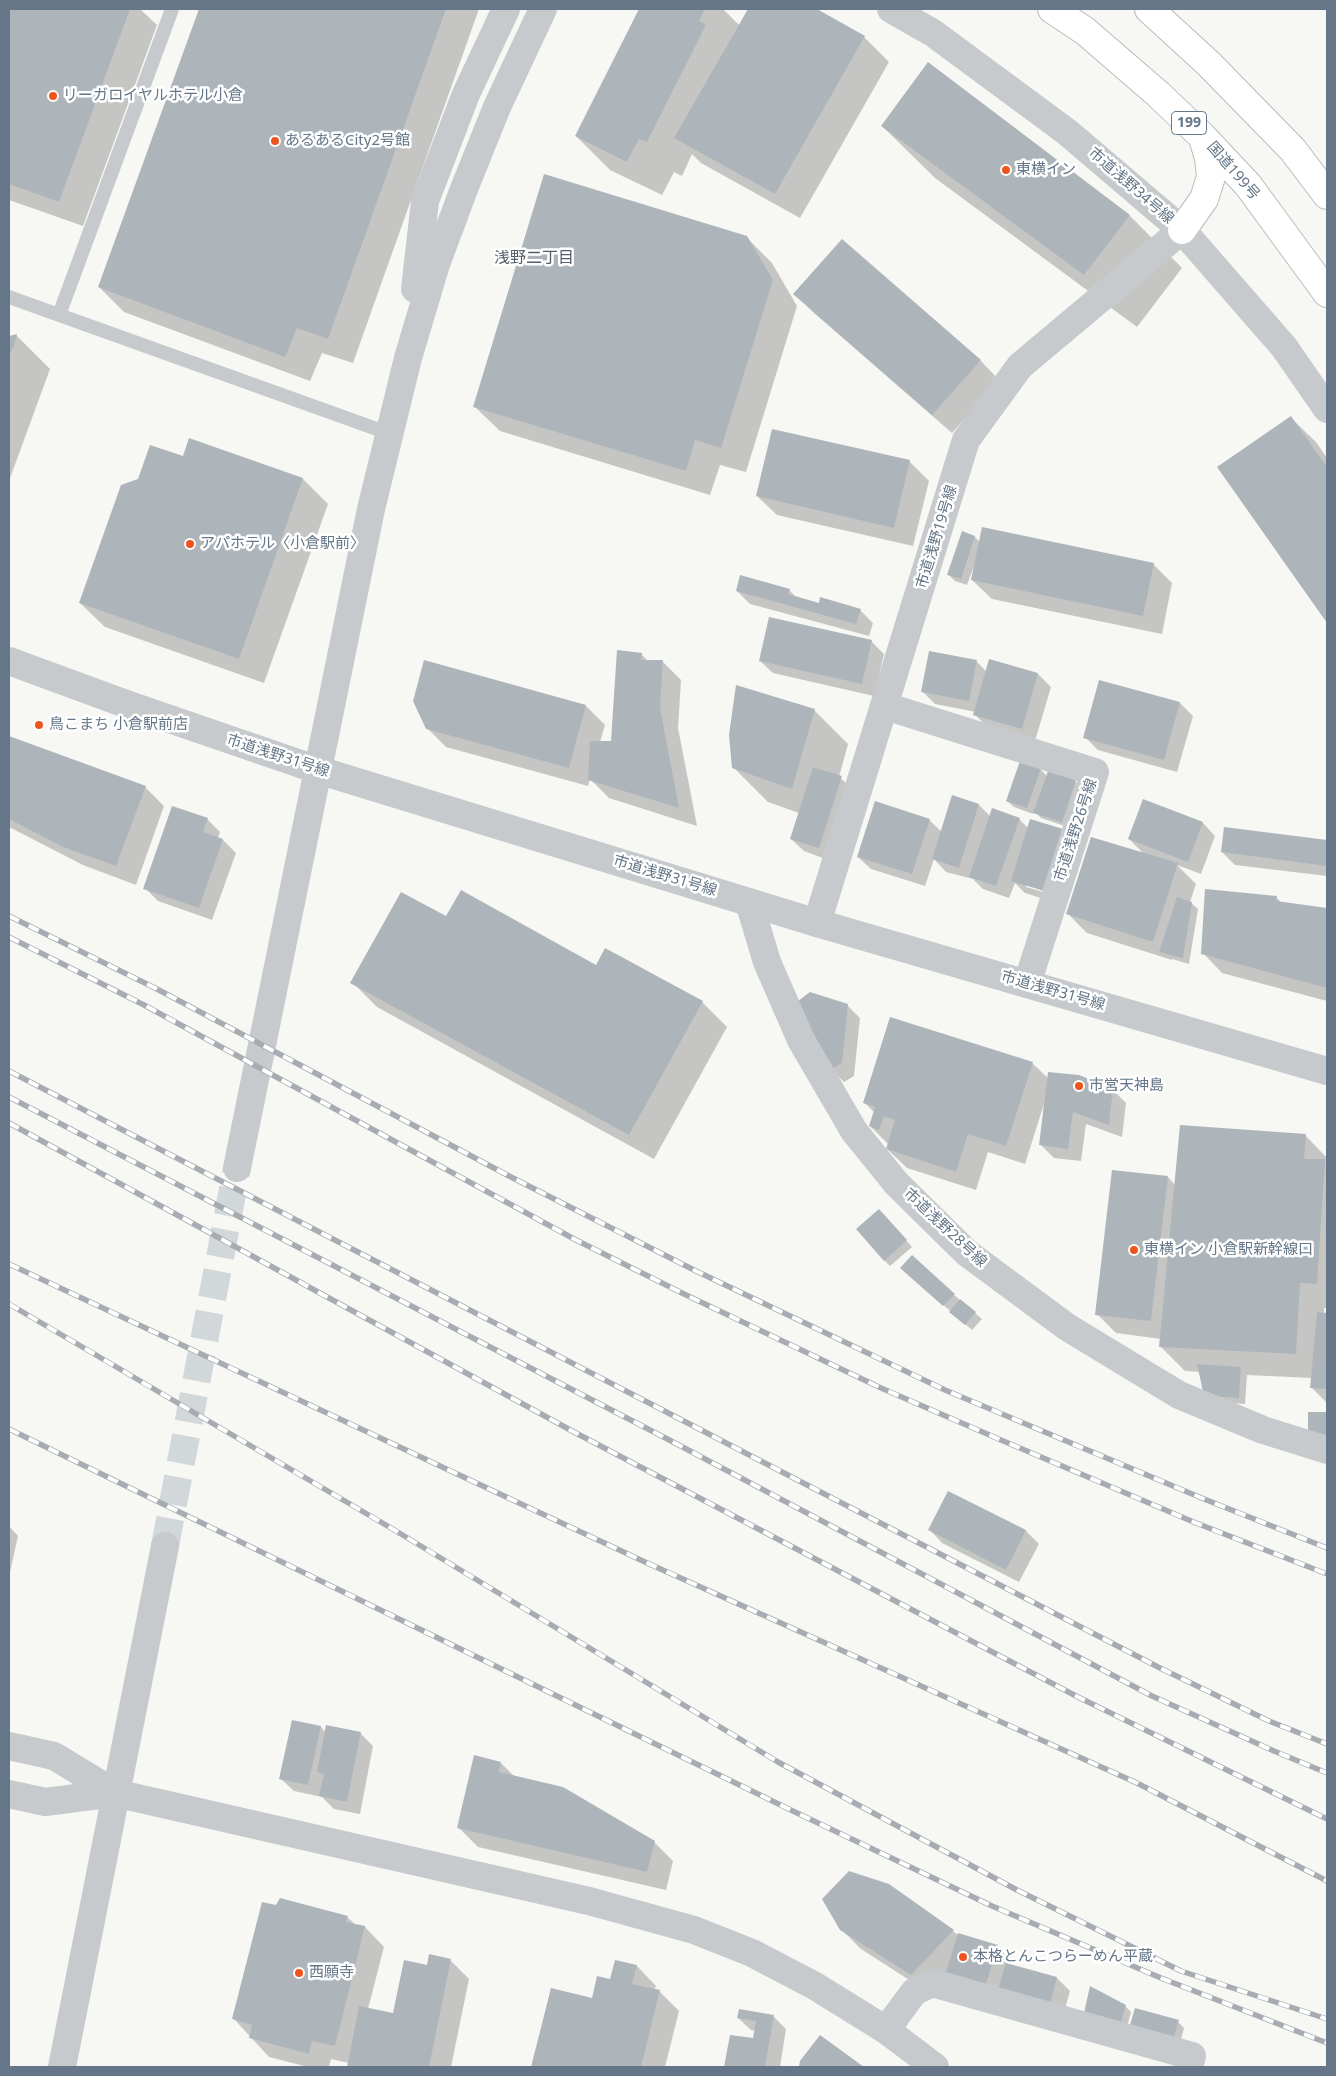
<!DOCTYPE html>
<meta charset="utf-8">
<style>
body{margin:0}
#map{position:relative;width:1336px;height:2076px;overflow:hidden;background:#f7f7f4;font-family:"Noto Sans",sans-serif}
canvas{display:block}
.frame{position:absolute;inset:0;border:10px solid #647687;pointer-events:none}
</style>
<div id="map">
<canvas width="1336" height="2076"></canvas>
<div class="frame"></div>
</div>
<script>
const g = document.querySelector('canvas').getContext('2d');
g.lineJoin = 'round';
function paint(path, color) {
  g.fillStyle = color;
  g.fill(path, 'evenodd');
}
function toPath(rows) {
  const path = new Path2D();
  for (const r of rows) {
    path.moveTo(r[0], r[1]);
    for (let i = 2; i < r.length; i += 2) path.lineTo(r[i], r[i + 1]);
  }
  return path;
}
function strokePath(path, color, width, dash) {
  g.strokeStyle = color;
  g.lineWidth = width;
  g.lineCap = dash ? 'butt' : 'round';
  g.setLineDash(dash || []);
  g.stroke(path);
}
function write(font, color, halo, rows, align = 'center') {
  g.font = font + ' "Noto Sans","Noto Sans JP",sans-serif';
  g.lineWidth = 5;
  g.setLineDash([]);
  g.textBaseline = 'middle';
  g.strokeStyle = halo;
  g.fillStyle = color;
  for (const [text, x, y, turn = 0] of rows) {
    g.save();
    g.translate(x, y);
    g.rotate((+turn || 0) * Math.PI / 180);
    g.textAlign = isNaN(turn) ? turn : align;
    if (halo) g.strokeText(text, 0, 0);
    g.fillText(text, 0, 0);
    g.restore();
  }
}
paint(toPath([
 [9,9,140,9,157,25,83,226,9,200],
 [200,9,479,9,353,363,322,353,310,381,124,312,99,287],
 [640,9,723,9,740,26,749,9,814,9,864,37,889,62,800,218,701,163,692,154,682,176,674,172,662,195,610,170,576,136],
 [882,126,1130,216,1182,268,1137,327,935,178],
 [746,237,772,263,797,306,746,472,720,465,710,495,500,431,475,407],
 [795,294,980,360,999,380,952,433,814,313],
 [16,335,50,369,9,481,9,337],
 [1291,418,1316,442,1327,458,1327,621,1219,468],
 [190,440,303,479,328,504,264,683,105,627,80,603,139,480,184,458],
 [909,461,929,481,913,546,777,515,757,496],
 [963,533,975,537,980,542,1153,564,1172,583,1162,634,992,599,972,580,975,566,974,566,967,585,955,581,949,575],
 [789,590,797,598,819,604,860,610,873,623,869,636,750,604,737,591],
 [871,641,884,654,874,696,773,673,760,661],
 [930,652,977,662,987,672,990,660,1038,674,1051,687,1035,741,988,727,975,715,976,712,935,704,922,691],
 [641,654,648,661,662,661,681,680,678,728,697,826,609,798,590,779,588,786,446,747,427,728,586,706,605,725,600,742,612,742],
 [1180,703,1193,716,1177,772,1098,750,1085,737],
 [814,710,848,744,839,777,854,790,831,861,804,851,791,839,799,813,768,802,733,767],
 [9,737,145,787,164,806,136,885,83,865,9,827],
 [1040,769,1047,776,1075,781,1081,787,1068,827,1041,818,1034,811,1033,814,1014,807,1007,801],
 [1144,801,1203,823,1215,836,1201,874,1177,865,1196,884,1190,902,1198,909,1189,964,1172,959,1172,960,1087,933,1068,914,1145,855,1129,839],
 [979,805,991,817,1019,819,1028,828,1057,903,1025,893,1015,883,1009,898,983,889,973,879,946,872,934,859,925,886,871,869,858,857,929,820,942,832],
 [1026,884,1050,892,1050,894,1026,887],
 [207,819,220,832,218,838,223,840,236,853,212,920,158,901,145,888],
 [1225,828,1327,841,1327,876,1235,865,1222,852],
 [1276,897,1282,903,1327,909,1327,1001,1222,973,1203,953],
 [447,918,596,966,605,950,702,1002,727,1027,654,1159,377,1007,352,982],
 [847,1005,860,1018,854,1076,844,1082,831,1069],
 [1032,1063,1049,1079,1113,1090,1126,1103,1122,1137,1086,1124,1081,1161,1054,1158,1041,1145,1044,1104,1025,1164,988,1152,976,1190,907,1168,887,1149,889,1145,870,1126,874,1112,864,1102],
 [1305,1135,1327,1158,1327,1308,1324,1308,1324,1314,1327,1314,1327,1403,1311,1387,1312,1378,1247,1375,1245,1404,1212,1402,1200,1372,1185,1371,1160,1346,1161,1339,1116,1333,1097,1314,1168,1177,1175,1185],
 [885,1216,912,1247,890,1266,884,1260],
 [908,1274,954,1295,982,1319,972,1330],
 [949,1492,1026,1531,1039,1544,1019,1582,942,1543,930,1530],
 [9,1526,18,1536,9,1577],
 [293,1721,321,1727,326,1733,360,1733,373,1746,360,1814,334,1809,322,1797,294,1791,281,1779],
 [501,1763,515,1777,654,1842,673,1861,666,1890,478,1847,459,1828],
 [347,1917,356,1925,365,1927,384,1947,368,2009,394,2014,428,1967,450,1960,469,1979,451,2067,348,2067,349,2063,331,2059,329,2067,308,2067,269,2057,234,2019],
 [841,1929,953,1931,959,1936,997,1946,1010,1959,1008,1965,1057,1978,1070,1991,1062,2019,961,1984,950,1974,931,1994,861,1949],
 [637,1966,656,1986,654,1990,660,1992,679,2011,665,2067,533,2067,552,1990,593,2000,611,1981],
 [1125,2006,1131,2012,1127,2027,1092,2018],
 [773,2016,786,2029,780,2067,725,2067,731,2036,754,2040,755,2031,751,2030,738,2018],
 [1178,2022,1184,2028,1180,2043,1137,2030],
 [820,2037,862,2067,800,2067,801,2062]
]), '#0003');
paint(toPath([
 [9,9,130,9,59,202,9,184],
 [199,9,446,9,328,339,297,328,285,357,98,287],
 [639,9,705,9,699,21,706,25,647,142,639,139,627,162,575,136],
 [748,9,817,9,865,36,775,194,674,138],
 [928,62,1130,215,1084,275,881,126],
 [544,174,747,236,773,280,721,448,695,440,686,471,473,407],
 [842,239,981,360,932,415,793,294],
 [17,334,14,345,9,356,9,336],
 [1291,416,1327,467,1327,623,1217,467],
 [772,429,910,460,894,528,756,496],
 [189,438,303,478,239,659,79,603,121,485,138,479,150,445,183,456],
 [982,527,1154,563,1143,616,971,580],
 [962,531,975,536,961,579,947,575],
 [740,575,790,589,788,594,819,603,820,597,861,609,856,624,736,591],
 [769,617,872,640,862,684,759,661],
 [617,650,642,653,641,660,663,660,660,708,679,808,588,780,590,741,611,741],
 [929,651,977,660,969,701,921,692],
 [989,659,1038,673,1022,729,973,715],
 [424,660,586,705,569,768,426,729,413,701],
 [1099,680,1180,702,1164,760,1083,738],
 [736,685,815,709,792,789,732,768,729,735],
 [9,736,146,786,116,866,63,847,9,819],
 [1020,761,1041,768,1027,808,1006,801],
 [813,767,842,776,819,848,790,839],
 [1048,771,1076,780,1062,822,1033,813],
 [952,795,979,804,959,868,932,859],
 [1143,799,1203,822,1188,862,1128,839],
 [875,801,930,819,912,874,857,857],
 [172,806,208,818,203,832,223,839,199,908,143,889],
 [992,808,1020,818,996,886,969,877],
 [1030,819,1063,829,1044,891,1011,881],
 [1224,827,1327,840,1327,866,1221,852],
 [1091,837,1178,863,1153,942,1066,914],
 [1205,889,1277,896,1276,901,1327,908,1327,988,1201,954],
 [461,890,596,965,605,948,703,1001,629,1135,350,983,401,892,446,916],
 [1177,897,1192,902,1183,958,1159,952],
 [810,992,848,1004,842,1063,830,1070,794,1004],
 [890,1017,1033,1062,1006,1146,968,1134,956,1172,886,1149,895,1120,884,1116,879,1130,869,1126,875,1107,863,1103],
 [1048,1072,1079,1075,1113,1089,1109,1125,1073,1112,1068,1149,1039,1145],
 [1180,1125,1306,1134,1304,1159,1325,1159,1317,1284,1300,1283,1296,1354,1159,1347],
 [1112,1170,1168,1176,1151,1321,1095,1315],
 [879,1209,907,1240,884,1261,856,1229],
 [912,1255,955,1294,943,1306,900,1268],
 [960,1299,976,1312,965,1325,949,1312],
 [1317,1312,1327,1313,1327,1389,1310,1388],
 [1197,1364,1241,1367,1239,1398,1204,1396],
 [1308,1412,1327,1412,1327,1435,1308,1435],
 [948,1491,1026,1530,1006,1570,928,1530],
 [292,1720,321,1726,308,1785,279,1779],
 [326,1725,361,1732,347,1802,319,1796,324,1774,317,1772],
 [474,1755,501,1762,499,1772,563,1787,655,1841,647,1872,457,1828],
 [849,1871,889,1884,954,1930,911,1975,840,1930,822,1899],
 [280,1898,348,1916,346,1922,365,1926,335,2046,312,2041,309,2054,249,2038,252,2025,232,2019,262,1902,276,1905],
 [958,1933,998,1945,986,1984,946,1972],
 [429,1954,451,1959,429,2067,347,2067,359,2006,393,2013,404,1960,427,1965],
 [615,1960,637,1965,632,1984,660,1990,641,2067,531,2067,551,1988,592,1998,597,1976,610,1979],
 [1006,1963,1057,1977,1049,2007,997,1993],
 [1090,1986,1126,2005,1121,2022,1084,2013],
 [1135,2008,1179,2020,1174,2037,1130,2025],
 [739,2009,774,2015,765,2067,724,2067,730,2035,753,2038,756,2021,737,2018],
 [820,2035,864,2067,799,2067,800,2061]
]), '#adb5bb');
strokePath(toPath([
 [165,1546,237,1168]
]), '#d2d7d9', 28, [28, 14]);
const trunk = toPath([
 [1052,9,1085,31,1158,94,1202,136,1248,185,1327,293],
 [1149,9,1209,64,1293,150,1327,195],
 [1182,230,1204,199,1211,177,1209,158,1203,138]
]);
strokePath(trunk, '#b8bcbf', 30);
strokePath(toPath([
 [9,297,388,433],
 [59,315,172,9]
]), '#c6cacd', 14);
strokePath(toPath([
 [891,9,933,33,1067,132,1182,230,1284,347,1327,409],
 [885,706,1095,772,1027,984],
 [749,902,767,962,801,1040,854,1131,896,1183,967,1253,1067,1327,1179,1395,1263,1430,1327,1450],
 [817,923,966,440,1020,366,1182,230],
 [886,2030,914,1992,932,1983,1192,2056,1189,2067]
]), '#c6cacd', 28);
strokePath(toPath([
 [415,289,425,201,466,94,506,9],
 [9,661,126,704,318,770,817,923,1327,1071],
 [237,1168,371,509,408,358,436,264,464,189,497,107,543,9],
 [9,1746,54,1756,115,1793,589,1901,694,1930,752,1953,815,1986,886,2030,935,2067],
 [9,1794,45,1802,115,1793],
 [62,2067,165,1546]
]), '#c6cacd', 28);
strokePath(trunk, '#fff', 28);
const rail = toPath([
 [9,916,155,988,509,1176,696,1271,945,1390,1204,1499,1327,1548],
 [9,937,144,1005,576,1240,684,1294,881,1388,1001,1440,1196,1523,1327,1574],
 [9,1071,1158,1667,1269,1721,1327,1744],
 [9,1097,675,1443,1152,1696,1274,1751,1327,1773],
 [9,1123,574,1432,1078,1697,1327,1819],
 [9,1264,645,1562,1137,1783,1327,1881],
 [9,1304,396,1531,778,1762,1017,1890,1181,1971,1327,2019],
 [9,1429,795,1812,992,1906,1161,1978,1327,2043]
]);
strokePath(rail, '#a6acb2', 5.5);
strokePath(rail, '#fff', 4, [11]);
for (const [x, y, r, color] of [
 [53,96,5,"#ef541c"],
 [275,141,5,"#ef541c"],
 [1006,170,5,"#ef541c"],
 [190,544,5,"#ef541c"],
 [39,725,5,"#ef541c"],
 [1079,1086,5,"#ef541c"],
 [1134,1250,5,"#ef541c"],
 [963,1957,5,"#ef541c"],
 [299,1973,5,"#ef541c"]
]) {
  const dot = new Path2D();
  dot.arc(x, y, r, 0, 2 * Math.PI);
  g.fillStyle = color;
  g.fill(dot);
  strokePath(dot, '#fff', 2);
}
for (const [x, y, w] of [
 [1189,123,35]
]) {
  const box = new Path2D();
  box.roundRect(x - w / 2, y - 11.5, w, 23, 4);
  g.fillStyle = '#fff';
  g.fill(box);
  strokePath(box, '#647687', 1);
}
write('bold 14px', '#647687', null, [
 ["199",1189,123]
]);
write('15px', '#647687', '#fff', [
 ["リーガロイヤルホテル小倉",63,96],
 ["あるあるCity2号館",285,141],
 ["東横イン",1016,170],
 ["アパホテル〈小倉駅前〉",200,544],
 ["鳥こまち 小倉駅前店",49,725],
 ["市営天神島",1089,1086],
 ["東横イン 小倉駅新幹線口",1144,1250],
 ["本格とんこつらーめん平蔵",973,1957],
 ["西願寺",309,1973]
], 'left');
write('15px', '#647687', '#fff', [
 ["国道199号",1233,171,49],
 ["市道浅野34号線",1131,186,41],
 ["市道浅野19号線",937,537,-73],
 ["市道浅野31号線",278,756,18],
 ["市道浅野26号線",1076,830,-72],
 ["市道浅野31号線",665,876,17],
 ["市道浅野31号線",1053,991,16],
 ["市道浅野28号線",945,1228,43]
]);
write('16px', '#53606b', '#fff', [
 ["浅野二丁目",534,258]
]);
</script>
